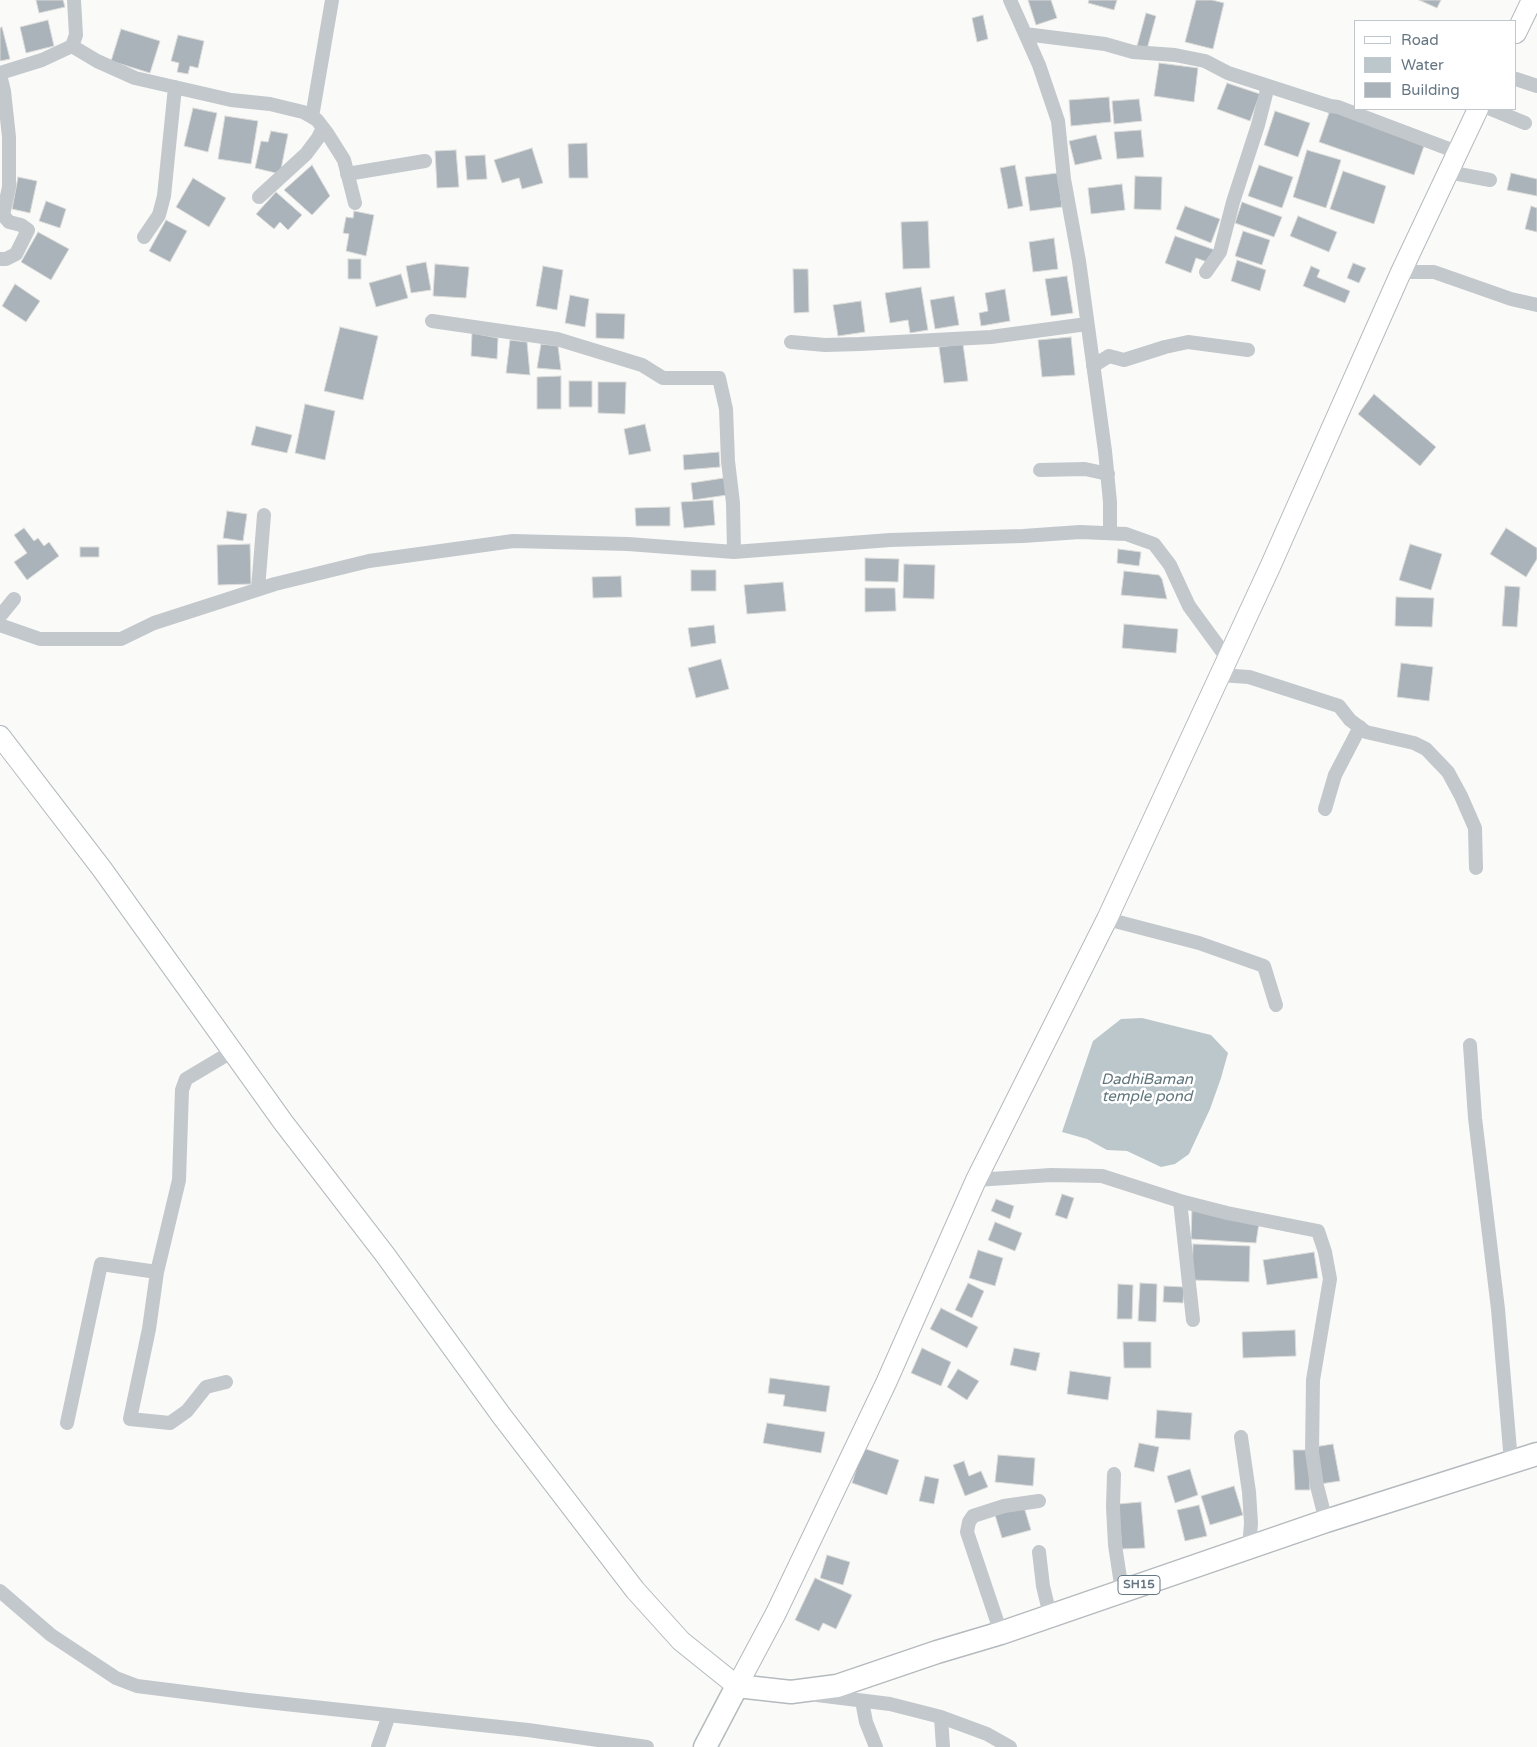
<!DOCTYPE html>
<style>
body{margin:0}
#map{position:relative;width:1537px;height:1747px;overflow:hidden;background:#fafaf8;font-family:"Varela Round",sans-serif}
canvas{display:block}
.legend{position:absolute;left:1354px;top:20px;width:162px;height:90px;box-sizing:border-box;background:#fff;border:1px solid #c1c8cd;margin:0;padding:6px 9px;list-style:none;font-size:15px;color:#657683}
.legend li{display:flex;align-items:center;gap:10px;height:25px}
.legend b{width:25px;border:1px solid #c1c8cd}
</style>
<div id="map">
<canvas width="1537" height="1747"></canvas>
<ul class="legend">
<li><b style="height:6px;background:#fff"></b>Road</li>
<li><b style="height:14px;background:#bbc7cb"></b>Water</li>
<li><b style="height:14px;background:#aab3b9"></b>Building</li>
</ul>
</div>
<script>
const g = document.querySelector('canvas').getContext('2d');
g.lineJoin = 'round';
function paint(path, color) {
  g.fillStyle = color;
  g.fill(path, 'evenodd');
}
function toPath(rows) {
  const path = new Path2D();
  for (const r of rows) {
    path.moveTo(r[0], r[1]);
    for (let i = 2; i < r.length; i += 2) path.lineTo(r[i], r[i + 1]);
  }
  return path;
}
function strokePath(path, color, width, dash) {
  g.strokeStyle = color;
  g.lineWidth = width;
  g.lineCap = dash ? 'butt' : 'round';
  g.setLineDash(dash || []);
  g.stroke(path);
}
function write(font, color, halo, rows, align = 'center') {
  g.font = font + ' "Varela Round",sans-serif';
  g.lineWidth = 5;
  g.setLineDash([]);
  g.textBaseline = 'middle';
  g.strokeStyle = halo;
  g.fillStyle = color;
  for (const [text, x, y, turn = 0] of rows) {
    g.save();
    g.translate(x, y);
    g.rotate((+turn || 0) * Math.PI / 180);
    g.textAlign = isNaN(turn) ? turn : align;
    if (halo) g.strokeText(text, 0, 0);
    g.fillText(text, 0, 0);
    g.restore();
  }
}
paint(toPath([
 [1142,1018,1211,1035,1228,1053,1221,1078,1210,1109,1189,1154,1175,1164,1161,1167,1127,1151,1107,1150,1087,1139,1062,1132,1093,1041,1121,1019]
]), '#bbc7cb');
const building = toPath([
 [36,0,63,0,65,7,39,13,36,0],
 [1028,0,1051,0,1057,18,1036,25,1028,0],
 [1089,0,1117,0,1114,10,1088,3,1089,0],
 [1196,0,1212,0,1224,3,1213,49,1185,42,1196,0],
 [1419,0,1441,0,1437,8,1419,0],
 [1146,13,1156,16,1147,49,1137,46,1146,13],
 [983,15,988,39,977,42,972,18,983,15],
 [48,20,54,46,26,53,20,27,48,20],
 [2,27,10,59,0,61,0,28,2,27],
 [121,29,160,41,150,73,111,61,121,29],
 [178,35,204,41,198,68,190,66,188,74,177,72,179,63,171,61,178,35],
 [1159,63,1198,68,1194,102,1154,96,1159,63],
 [1227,83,1260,94,1250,121,1217,109,1227,83],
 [1109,97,1111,122,1071,126,1069,100,1109,97],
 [1139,99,1142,121,1114,124,1112,101,1139,99],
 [193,108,217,113,208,152,184,146,193,108],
 [1330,110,1425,143,1414,175,1319,142,1330,110],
 [1275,111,1310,123,1298,157,1264,145,1275,111],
 [225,116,258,121,251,164,218,159,225,116],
 [1141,130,1144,157,1117,159,1114,132,1141,130],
 [271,131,288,134,280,174,255,168,261,141,268,142,271,131],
 [1096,135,1102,159,1075,165,1069,141,1096,135],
 [587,143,588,178,569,178,568,144,587,143],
 [532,148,543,183,522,189,519,178,502,183,494,160,532,148],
 [456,150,459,187,437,188,435,151,456,150],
 [1307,150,1341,160,1326,208,1293,197,1307,150],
 [485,155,487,179,467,180,465,156,485,155],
 [312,165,330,196,312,215,284,190,312,165],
 [1015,165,1023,206,1008,209,1000,168,1015,165],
 [1259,165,1293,177,1282,208,1248,196,1259,165],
 [1343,171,1386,186,1374,224,1330,209,1343,171],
 [1058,173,1062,207,1030,211,1025,177,1058,173],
 [1511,173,1537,179,1537,196,1507,190,1511,173],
 [1135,176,1162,177,1161,210,1134,209,1135,176],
 [18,177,37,181,30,213,12,209,18,177],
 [193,178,226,198,209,227,176,207,193,178],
 [1122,184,1125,210,1091,214,1088,188,1122,184],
 [276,192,302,215,288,230,280,222,274,229,256,214,276,192],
 [46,201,66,209,60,228,39,221,46,201],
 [1242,202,1282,217,1274,237,1235,223,1242,202],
 [1185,206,1220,219,1211,243,1176,229,1185,206],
 [1531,206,1537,208,1537,232,1525,229,1531,206],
 [354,211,374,215,366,256,346,251,349,234,343,233,346,217,353,218,354,211],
 [1298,216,1337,232,1329,252,1290,236,1298,216],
 [166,220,187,231,170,262,149,251,166,220],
 [928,221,930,268,903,269,901,222,928,221],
 [1243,231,1270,240,1262,265,1235,256,1243,231],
 [38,232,69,249,51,280,21,262,38,232],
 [1175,236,1215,250,1210,263,1196,258,1191,273,1165,263,1175,236],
 [1054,238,1058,269,1033,272,1029,242,1054,238],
 [348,259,361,259,361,279,348,279,348,259],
 [1237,260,1266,270,1260,291,1231,281,1237,260],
 [426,262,431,290,411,293,406,266,426,262],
 [1353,263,1366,268,1359,283,1347,278,1353,263],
 [435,264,469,267,466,298,433,296,435,264],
 [543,266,563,270,557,310,536,306,543,266],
 [1311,266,1320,270,1317,277,1350,291,1345,303,1303,286,1311,266],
 [793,269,808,269,809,312,794,313,793,269],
 [401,274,408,298,376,307,369,283,401,274],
 [1067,276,1073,313,1051,316,1045,279,1067,276],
 [15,284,40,301,26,322,2,306,15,284],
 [921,287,928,330,910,333,908,320,890,323,885,293,921,287],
 [1005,289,1010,321,981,326,979,313,988,311,985,293,1005,289],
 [570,295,589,299,585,327,565,323,570,295],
 [954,296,959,325,935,329,930,300,954,296],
 [861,301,865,332,838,336,833,305,861,301],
 [596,313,625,314,624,339,596,338,596,313],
 [340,327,378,336,363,400,324,391,340,327],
 [472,333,498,338,497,359,471,356,472,333],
 [1071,337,1075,375,1042,377,1038,340,1071,337],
 [510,340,527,342,530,375,506,373,510,340],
 [541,344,558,346,561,370,537,368,541,344],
 [963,344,968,381,944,383,939,347,963,344],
 [561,376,561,409,537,409,537,377,561,376],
 [569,381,592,381,592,407,569,407,569,381],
 [598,382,626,382,625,414,598,413,598,382],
 [1374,394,1436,447,1420,466,1358,414,1374,394],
 [305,404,335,411,325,460,295,453,305,404],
 [645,424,651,451,629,455,624,429,645,424],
 [256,426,292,435,287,453,251,445,256,426],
 [719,452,720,467,684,470,683,455,719,452],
 [724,478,727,495,693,500,691,483,724,478],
 [713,500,715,525,684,528,681,502,713,500],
 [670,507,670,526,636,526,635,508,670,507],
 [227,511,247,514,243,541,223,538,227,511],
 [24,528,34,541,38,538,44,546,49,542,59,556,27,580,14,562,27,553,14,535,24,528],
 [1506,528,1537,548,1537,559,1526,577,1490,554,1506,528],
 [250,544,251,584,218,585,217,545,250,544],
 [1410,544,1442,554,1431,590,1399,580,1410,544],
 [80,547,99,547,99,557,80,557,80,547],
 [1118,549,1141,552,1139,566,1117,563,1118,549],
 [865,558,899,559,898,582,865,581,865,558],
 [904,564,935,565,934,599,903,598,904,564],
 [691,570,716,570,716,591,691,591,691,570],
 [1124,571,1159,575,1162,579,1167,599,1121,595,1124,571],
 [621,576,622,597,593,598,592,577,621,576],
 [783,582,786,611,747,614,744,585,783,582],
 [1505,586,1520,587,1517,627,1502,626,1505,586],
 [865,588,895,588,896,611,865,612,865,588],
 [1396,597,1434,598,1432,627,1395,626,1396,597],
 [1124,624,1178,629,1176,653,1122,648,1124,624],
 [714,625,716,643,691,647,688,628,714,625],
 [721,659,729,689,696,698,688,668,721,659],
 [1401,663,1433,667,1429,701,1397,697,1401,663],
 [1062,1194,1074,1198,1067,1219,1055,1215,1062,1194],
 [996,1199,1014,1206,1010,1219,991,1211,996,1199],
 [1192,1208,1259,1223,1256,1243,1191,1239,1192,1208],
 [995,1222,1022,1233,1015,1251,988,1240,995,1222],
 [1193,1244,1250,1246,1249,1282,1192,1280,1193,1244],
 [978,1250,1003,1258,995,1286,969,1278,978,1250],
 [1314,1252,1318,1278,1267,1285,1263,1260,1314,1252],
 [968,1283,984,1291,972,1318,955,1310,968,1283],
 [1140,1283,1157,1284,1156,1322,1138,1321,1140,1283],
 [1118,1284,1133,1285,1132,1319,1117,1319,1118,1284],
 [1164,1286,1184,1287,1183,1303,1163,1302,1164,1286],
 [941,1308,978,1327,967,1348,930,1329,941,1308],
 [1295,1330,1296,1356,1243,1358,1242,1332,1295,1330],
 [1123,1342,1151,1342,1151,1368,1124,1368,1123,1342],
 [922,1348,951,1362,941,1386,911,1373,922,1348],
 [1014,1348,1040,1353,1036,1371,1010,1365,1014,1348],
 [958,1369,979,1381,967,1400,947,1387,958,1369],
 [1070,1371,1111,1377,1108,1400,1067,1394,1070,1371],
 [770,1378,830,1386,826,1412,783,1406,785,1395,768,1393,770,1378],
 [1157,1410,1192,1413,1190,1440,1155,1438,1157,1410],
 [767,1423,825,1432,821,1453,763,1443,767,1423],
 [1139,1443,1159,1447,1154,1472,1134,1467,1139,1443],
 [1333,1444,1340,1481,1320,1484,1314,1447,1333,1444],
 [863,1448,899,1460,887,1495,852,1483,863,1448],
 [1293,1450,1308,1450,1310,1490,1295,1490,1293,1450],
 [998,1455,1035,1458,1033,1486,995,1482,998,1455],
 [964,1461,969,1476,981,1471,988,1487,965,1496,953,1465,964,1461],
 [1190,1469,1198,1495,1175,1503,1167,1476,1190,1469],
 [925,1476,939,1479,934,1504,919,1501,925,1476],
 [1234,1486,1243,1515,1210,1525,1201,1496,1234,1486],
 [1141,1502,1145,1548,1122,1549,1118,1504,1141,1502],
 [1199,1505,1207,1536,1185,1541,1177,1510,1199,1505],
 [1024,1507,1031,1530,1002,1538,995,1515,1024,1507],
 [827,1555,850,1562,843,1585,820,1578,827,1555],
 [815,1578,852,1595,836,1629,823,1623,819,1631,795,1620,815,1578]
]);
paint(building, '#aab3b9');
strokePath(building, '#dcdcda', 1);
const secondary = toPath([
 [1516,33,1532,0],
 [0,736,102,869,283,1122,386,1256,501,1415,635,1590,681,1641,737,1686,776,1613,886,1383,976,1180,1107,919,1270,567,1401,272,1478,109]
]);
const primary = toPath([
 [705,1747,737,1686,791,1692,837,1686,937,1652,1001,1633,1326,1521,1537,1454]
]);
strokePath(secondary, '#b3babf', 22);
strokePath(primary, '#b5babe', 25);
strokePath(toPath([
 [1010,0,1039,65,1058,121,1064,179,1079,261,1105,451,1110,502,1110,533],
 [1025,34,1105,44,1133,52,1175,55,1205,61,1228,73,1330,106,1338,107,1457,152],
 [72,46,97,61,135,78,231,100,270,104,303,112,312,117,317,120,327,133,344,160,355,203],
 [0,73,42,60,72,46,76,35,74,0],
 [0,75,4,91,9,137,9,187,3,215,9,222,21,225,28,230,16,254,6,259,0,259],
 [1516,79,1537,86],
 [1491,109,1525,123],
 [312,117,332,0],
 [1448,172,1490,180],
 [347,174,425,161],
 [259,197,306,154,318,138,323,128],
 [144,237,159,215,164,196,175,87],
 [1206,272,1220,252,1233,202,1258,125,1268,86],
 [1401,272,1434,272,1511,299,1537,305],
 [432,321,557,339,642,365,663,378,719,378,726,409,728,461,733,503,734,552],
 [791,342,825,345,860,344,991,337,1087,324],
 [1093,366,1109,356,1124,360,1165,347,1188,342,1248,350],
 [1040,470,1085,469,1108,474],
 [258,589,264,515],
 [0,616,14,599],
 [0,625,40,639,121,639,154,623,275,584,369,561,513,541,628,544,734,552,890,540,1023,536,1080,532,1126,534,1154,544,1170,565,1189,606,1227,658],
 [1220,675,1249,677,1339,706,1350,720,1366,732,1414,743,1426,749,1448,772,1461,796,1475,828,1476,868],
 [1325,809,1335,775,1360,727],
 [1107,919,1199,943,1264,966,1276,1005],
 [1470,1045,1475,1118,1498,1309,1511,1462],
 [976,1180,1051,1175,1102,1176,1180,1201,1227,1213,1318,1231,1325,1252,1330,1279,1313,1380,1312,1452,1317,1486,1326,1521],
 [1180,1201,1193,1320],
 [226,1382,206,1387,187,1411,170,1423,130,1419,149,1329,157,1272,179,1180,182,1090,186,1079,233,1051],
 [67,1423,101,1264,157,1272],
 [1241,1437,1249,1492,1251,1523,1249,1548],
 [1114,1474,1113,1507,1115,1545,1122,1591],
 [1039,1552,1043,1586,1050,1615],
 [0,1591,51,1635,116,1678,137,1686,248,1700,528,1730,647,1747],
 [1001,1633,967,1532,969,1522,973,1516,1004,1506,1039,1501],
 [817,1695,890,1704,941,1717,987,1734,1010,1747],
 [862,1701,866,1722,876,1747],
 [941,1717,943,1747],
 [378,1747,389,1715]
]), '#c3c8cc', 14);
strokePath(secondary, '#fff', 20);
strokePath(primary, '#fff', 22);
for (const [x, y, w] of [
 [1139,1585,42]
]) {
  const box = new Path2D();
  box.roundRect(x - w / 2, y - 9.5, w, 19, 4);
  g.fillStyle = '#fff';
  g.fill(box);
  strokePath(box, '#657683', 1);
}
write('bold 12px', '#657683', null, [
 ["SH15",1139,1585]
]);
write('italic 15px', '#60757c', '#fff', [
 ["DadhiBaman",1147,1080],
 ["temple pond",1147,1097]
]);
</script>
